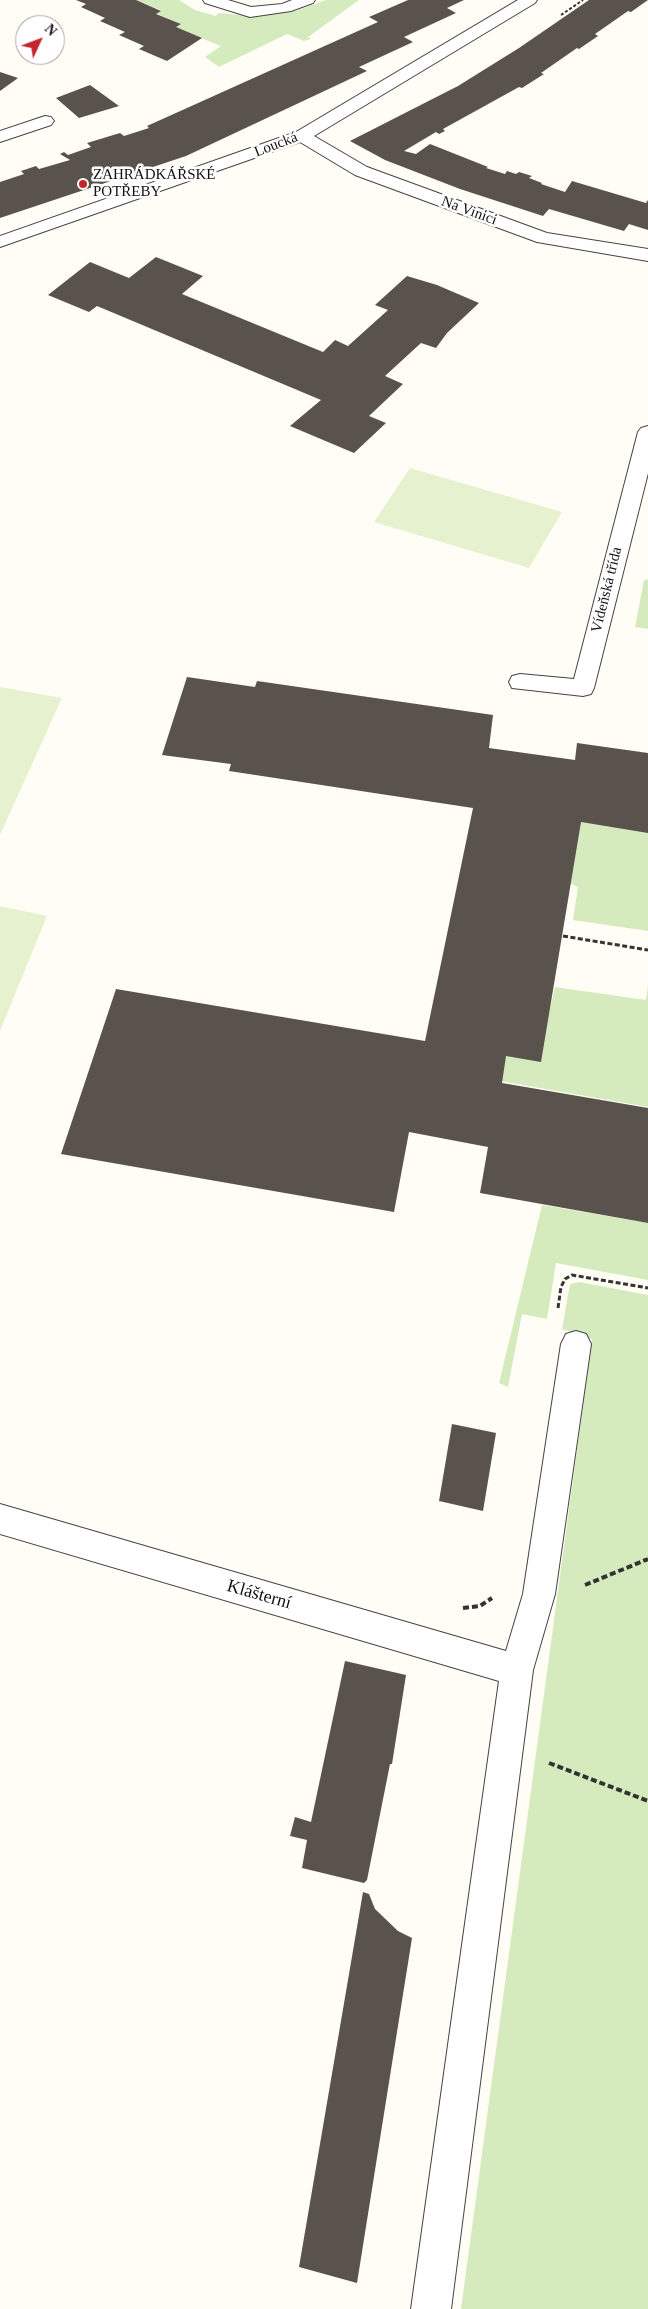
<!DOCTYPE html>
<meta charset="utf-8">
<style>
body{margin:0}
#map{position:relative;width:648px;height:2309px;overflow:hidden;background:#fffdf5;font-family:"Times New Roman",serif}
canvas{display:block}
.north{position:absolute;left:15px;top:15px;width:50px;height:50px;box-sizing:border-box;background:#fff;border:1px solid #a0a0a0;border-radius:50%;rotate:47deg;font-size:14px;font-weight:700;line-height:20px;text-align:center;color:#111}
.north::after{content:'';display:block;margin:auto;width:18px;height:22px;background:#c4262e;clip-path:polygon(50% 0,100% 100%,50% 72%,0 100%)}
</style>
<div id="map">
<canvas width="648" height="2309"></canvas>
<div class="north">N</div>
</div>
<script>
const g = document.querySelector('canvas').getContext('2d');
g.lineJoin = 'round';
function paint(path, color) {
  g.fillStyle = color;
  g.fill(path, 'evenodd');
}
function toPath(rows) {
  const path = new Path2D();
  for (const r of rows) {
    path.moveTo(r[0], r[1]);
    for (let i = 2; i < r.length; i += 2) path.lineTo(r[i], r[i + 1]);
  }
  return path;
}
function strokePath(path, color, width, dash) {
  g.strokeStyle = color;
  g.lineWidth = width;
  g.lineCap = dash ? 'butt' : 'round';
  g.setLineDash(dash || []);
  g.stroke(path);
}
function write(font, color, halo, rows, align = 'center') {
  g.font = font + ' "Times New Roman",serif';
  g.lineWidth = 5;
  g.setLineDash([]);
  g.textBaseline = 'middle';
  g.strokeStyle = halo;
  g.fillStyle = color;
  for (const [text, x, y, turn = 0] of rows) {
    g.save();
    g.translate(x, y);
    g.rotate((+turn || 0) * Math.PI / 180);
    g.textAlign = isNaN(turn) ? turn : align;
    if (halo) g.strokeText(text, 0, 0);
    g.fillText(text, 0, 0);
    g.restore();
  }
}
paint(toPath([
 [136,0,179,0,195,10,216,16,219,13,250,16,296,11,326,0,359,0,308,37,311,39,304,41,287,34,219,67,205,57,221,46,176,28,174,27,181,24,155,13,161,10],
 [648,579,648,629,635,627,644,580],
 [579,821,648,832,648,931,573,920,578,887,569,883],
 [648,985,648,1107,500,1081,503,1054,538,1060,555,987,646,1000],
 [542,1205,648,1223,648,1280,556,1263,547,1319,522,1314,508,1387,499,1383],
 [579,1282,648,1295,648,2309,461,2309,592,1339,562,1329,570,1284]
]), '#d5ebbd');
paint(toPath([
 [410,468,562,512,529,568,374,522],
 [0,687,62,698,0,835],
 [0,906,47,916,0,1031]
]), '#e6f2cf');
paint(toPath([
 [76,0,136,0,161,11,156,14,181,24,176,27,202,38,167,61,139,49,144,46,119,35,125,32,100,21,105,18,81,7,86,4],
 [408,0,464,0,447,8,456,13,404,37,413,42,359,67,367,71,186,156,0,218,0,182,24,174,21,171,36,166,39,169,70,160,60,154,64,152,68,155,91,147,87,143,120,133,124,136,149,128,147,126,378,22,369,17],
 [589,0,648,0,631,12,628,11,595,34,598,36,579,49,577,48,541,73,544,74,522,88,519,87,443,129,445,131,439,134,436,132,404,151,416,154,430,144,488,167,486,168,505,174,507,171,516,174,519,172,532,176,529,178,542,183,541,184,565,192,572,181,646,203,648,200,648,230,629,224,624,231,549,209,543,216,460,189,385,160,350,141,458,86,519,48],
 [0,72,18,78,0,91],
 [90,85,119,106,79,118,56,98],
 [156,257,203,276,182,294,323,352,335,340,348,346,388,310,375,305,407,276,437,285,479,303,447,333,436,348,421,343,385,376,403,384,369,416,386,423,354,453,290,426,321,400,97,306,89,312,48,295,90,262,129,278],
 [187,677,255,687,257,681,493,715,489,748,575,760,577,743,648,753,648,833,581,822,541,1062,506,1056,502,1083,648,1108,648,1223,480,1193,488,1147,409,1132,394,1212,61,1154,116,989,425,1041,473,808,229,771,231,764,162,755],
 [452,1424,496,1433,483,1511,439,1501],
 [345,1661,406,1675,392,1764,390,1764,367,1880,364,1883,302,1868,307,1840,290,1836,295,1817,311,1822],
 [363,1892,369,1894,375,1909,398,1931,412,1938,357,2283,299,2267]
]), '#5a524d');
const street = toPath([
 [203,0,228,0,251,7,282,4,292,0,315,0,313,3,291,11,250,17,205,3,203,0],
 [518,0,537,0,535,3,314,136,367,167,547,233,648,249,648,261,537,242,355,175,300,142,0,247,0,236,296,132,518,0],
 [45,116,51,117,54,121,51,125,0,142,0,131,45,116],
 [648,426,648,473,594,688,591,694,583,696,512,688,509,682,512,676,520,674,574,679,638,432,641,428,648,426],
 [576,1331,586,1334,591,1344,555,1594,533,1670,451,2309,411,2309,499,1681,0,1534,0,1504,506,1651,523,1594,561,1344,566,1334,576,1331]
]);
strokePath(street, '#444', 2);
strokePath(toPath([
 [561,15,583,0]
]), '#333', 2, [3, 2]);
strokePath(toPath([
 [563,936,648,950],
 [558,1308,561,1287,565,1279,572,1275,648,1288]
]), '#333', 3, [5, 2.5]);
strokePath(toPath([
 [585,1585,648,1559],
 [463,1608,480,1606,492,1598],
 [549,1763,648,1801]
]), '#333', 4, [6, 3]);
paint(street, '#fff');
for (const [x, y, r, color] of [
 [83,184,5,"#c4262e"]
]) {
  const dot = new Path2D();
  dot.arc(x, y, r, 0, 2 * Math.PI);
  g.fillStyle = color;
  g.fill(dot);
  strokePath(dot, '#fff', 2);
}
write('15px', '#111', '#fff', [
 ["Loucká",276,145,-21],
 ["Na Vinici",469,211,20],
 ["Vídeňská třída",607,590,-76]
]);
write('15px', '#111', '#fff', [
 ["ZAHRÁDKÁŘSKÉ",93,175],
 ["POTŘEBY",93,192]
], 'left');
write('18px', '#111', '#fff', [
 ["Klášterní",259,1595,16]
]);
</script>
